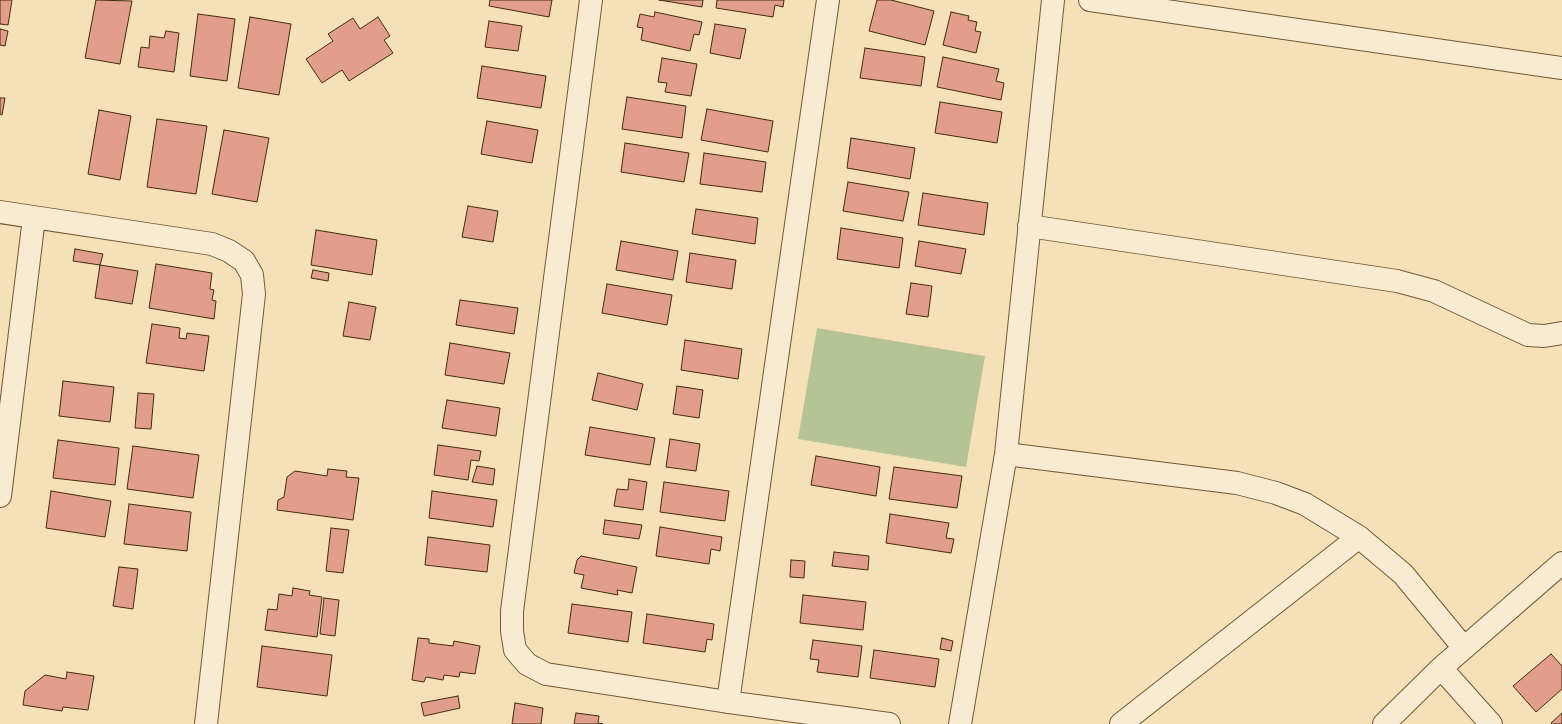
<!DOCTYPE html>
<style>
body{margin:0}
canvas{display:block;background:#f5e0b8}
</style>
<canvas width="1562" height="724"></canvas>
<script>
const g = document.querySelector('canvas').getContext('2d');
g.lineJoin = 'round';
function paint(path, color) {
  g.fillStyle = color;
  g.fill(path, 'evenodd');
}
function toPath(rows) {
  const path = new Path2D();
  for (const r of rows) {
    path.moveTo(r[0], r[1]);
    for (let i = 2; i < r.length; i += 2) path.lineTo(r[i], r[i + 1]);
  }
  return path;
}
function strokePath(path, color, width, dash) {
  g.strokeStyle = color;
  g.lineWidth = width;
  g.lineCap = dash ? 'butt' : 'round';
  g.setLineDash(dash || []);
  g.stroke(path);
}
paint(toPath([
 [817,328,985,356,966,467,798,439]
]), '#b6c394');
const building = toPath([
 [0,0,12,0,8,25,0,24,0,0],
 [96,0,132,1,120,64,85,58,96,0],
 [490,0,552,0,549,17,489,6,490,0],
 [659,0,703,0,702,7,659,0],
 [717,0,784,0,783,7,775,5,773,17,716,8,717,0],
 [877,0,891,0,934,11,925,45,869,31,877,0],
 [655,12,702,22,699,35,694,34,690,51,641,40,643,28,637,27,640,14,654,17,655,12],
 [951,12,969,16,968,20,977,22,975,31,981,32,976,53,943,45,951,12],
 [198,14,235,19,227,81,190,76,198,14],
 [250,17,291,24,279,95,238,88,250,17],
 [378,17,390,36,384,40,393,53,349,81,342,70,322,83,306,59,333,41,328,34,353,18,360,29,378,17],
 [489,21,522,26,518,51,485,47,489,21],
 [715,24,746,29,740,59,710,53,715,24],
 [0,29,8,31,5,46,0,45,0,29],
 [166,31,179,33,174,72,138,67,141,47,149,48,150,36,164,38,166,31],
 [865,48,925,57,921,86,860,78,865,48],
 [943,57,999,69,996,81,1004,83,1001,100,937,87,943,57],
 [662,58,697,64,691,96,665,92,667,83,658,82,662,58],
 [482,66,546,76,541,108,477,98,482,66],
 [627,97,686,106,682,138,622,129,627,97],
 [0,98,5,98,2,115,0,114,0,98],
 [940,102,1002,112,997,143,935,133,940,102],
 [707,109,773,121,768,152,701,140,707,109],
 [99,110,131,116,120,180,88,174,99,110],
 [157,119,207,126,196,194,147,187,157,119],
 [487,121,538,130,532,163,481,154,487,121],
 [224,130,269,138,257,202,212,194,224,130],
 [851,138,915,148,910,179,847,168,851,138],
 [625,143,689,153,684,182,621,172,625,143],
 [704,153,766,162,762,192,700,184,704,153],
 [848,182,909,192,903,221,843,211,848,182],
 [923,193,988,203,984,235,918,225,923,193],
 [468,206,498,211,493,242,462,237,468,206],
 [696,209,758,218,755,244,692,234,696,209],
 [841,228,903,238,899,268,837,259,841,228],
 [316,230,377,240,372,275,311,265,316,230],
 [621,241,678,251,673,280,616,270,621,241],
 [919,241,966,249,961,274,915,266,919,241],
 [75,249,103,254,100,265,73,261,75,249],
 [690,253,736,260,732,289,686,282,690,253],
 [156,264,212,273,210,289,214,290,212,300,216,301,214,319,149,308,156,264],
 [100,265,138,271,132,304,95,298,100,265],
 [313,270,329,273,328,281,311,278,313,270],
 [911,283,932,286,928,317,906,314,911,283],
 [607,284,672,295,667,325,602,313,607,284],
 [460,300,518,308,514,334,456,325,460,300],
 [349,302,376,307,370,340,343,336,349,302],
 [152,324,180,328,179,338,186,339,187,333,209,336,204,371,146,363,152,324],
 [685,340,742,349,738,379,681,370,685,340],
 [450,343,510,353,504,384,445,375,450,343],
 [598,373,643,384,637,410,592,400,598,373],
 [63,381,114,387,110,422,59,416,63,381],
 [677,386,703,390,699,418,673,414,677,386],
 [138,393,154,394,151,429,135,428,138,393],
 [447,400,500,408,496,436,442,428,447,400],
 [590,427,655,438,650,465,585,455,590,427],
 [670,439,700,444,696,471,666,467,670,439],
 [58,440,119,448,115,485,53,478,58,440],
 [438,445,481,451,479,461,471,460,468,480,434,475,438,445],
 [133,446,199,455,193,498,127,489,133,446],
 [816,456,880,467,876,496,811,485,816,456],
 [477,466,495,469,493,485,472,482,477,466],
 [894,467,962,476,957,508,889,499,894,467],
 [328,469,347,471,346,477,359,478,353,520,277,510,278,500,284,497,287,477,295,471,327,476,328,469],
 [629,479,647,482,643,510,614,506,617,489,628,490,629,479],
 [664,482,729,491,725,521,660,512,664,482],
 [51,491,111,501,105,537,46,528,51,491],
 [432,491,497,500,493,527,429,518,432,491],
 [129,504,191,512,187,551,124,544,129,504],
 [890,514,949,523,946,538,954,539,951,553,886,543,890,514],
 [605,520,642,525,639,539,603,534,605,520],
 [660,527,722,537,720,551,711,549,709,564,656,556,660,527],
 [331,528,349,530,343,573,326,571,331,528],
 [428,537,490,545,487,572,425,565,428,537],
 [834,552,869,556,868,570,832,566,834,552],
 [581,556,637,567,632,593,617,590,618,595,581,588,584,575,574,573,577,560,581,556],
 [791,560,805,561,804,578,790,577,791,560],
 [119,567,138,569,133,609,113,606,119,567],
 [293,588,310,591,309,595,322,597,317,637,265,630,268,609,277,610,279,594,292,596,293,588],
 [803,595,866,602,863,630,800,623,803,595],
 [324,598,339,600,335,636,320,634,324,598],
 [572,604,632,612,628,642,568,633,572,604],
 [647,614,714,624,712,640,707,639,705,652,643,643,647,614],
 [418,638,429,639,429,643,453,646,454,641,480,646,475,674,460,672,459,677,444,675,443,680,426,677,424,682,412,680,418,638],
 [942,638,953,641,951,651,940,649,942,638],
 [813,640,862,646,858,677,817,672,819,660,810,659,813,640],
 [262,646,332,655,327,696,257,687,262,646],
 [874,650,939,659,935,687,870,678,874,650],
 [1551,654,1562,666,1562,689,1536,712,1513,686,1551,654],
 [67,672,94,676,88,710,63,707,62,711,23,705,25,691,45,675,66,679,67,672],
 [458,696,460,708,424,716,421,703,458,696],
 [515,703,543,708,541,724,512,724,515,703],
 [576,713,599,716,598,723,603,724,574,724,576,713],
 [1562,713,1562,724,1552,724,1551,723,1562,713]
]);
paint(building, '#e19e8c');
strokePath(building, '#452c0b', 1);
const minor = toPath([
 [591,0,512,611,512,631,515,650,527,664,546,674,728,702,889,724],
 [1090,0,1562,68],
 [0,212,212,244,229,251,244,261,252,275,254,294,206,724],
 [1029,226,1397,281,1434,291,1528,335,1544,336,1562,333],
 [1006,454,1237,483,1276,493,1305,504,1359,537,1403,574,1464,648],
 [0,496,34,218],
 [1441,668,1491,724],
 [728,702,828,0],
 [960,724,1006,454,1053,0],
 [1121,724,1359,537],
 [1384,724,1441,668,1562,563]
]);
strokePath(minor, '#715936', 24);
strokePath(minor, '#f8ebd1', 22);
</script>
